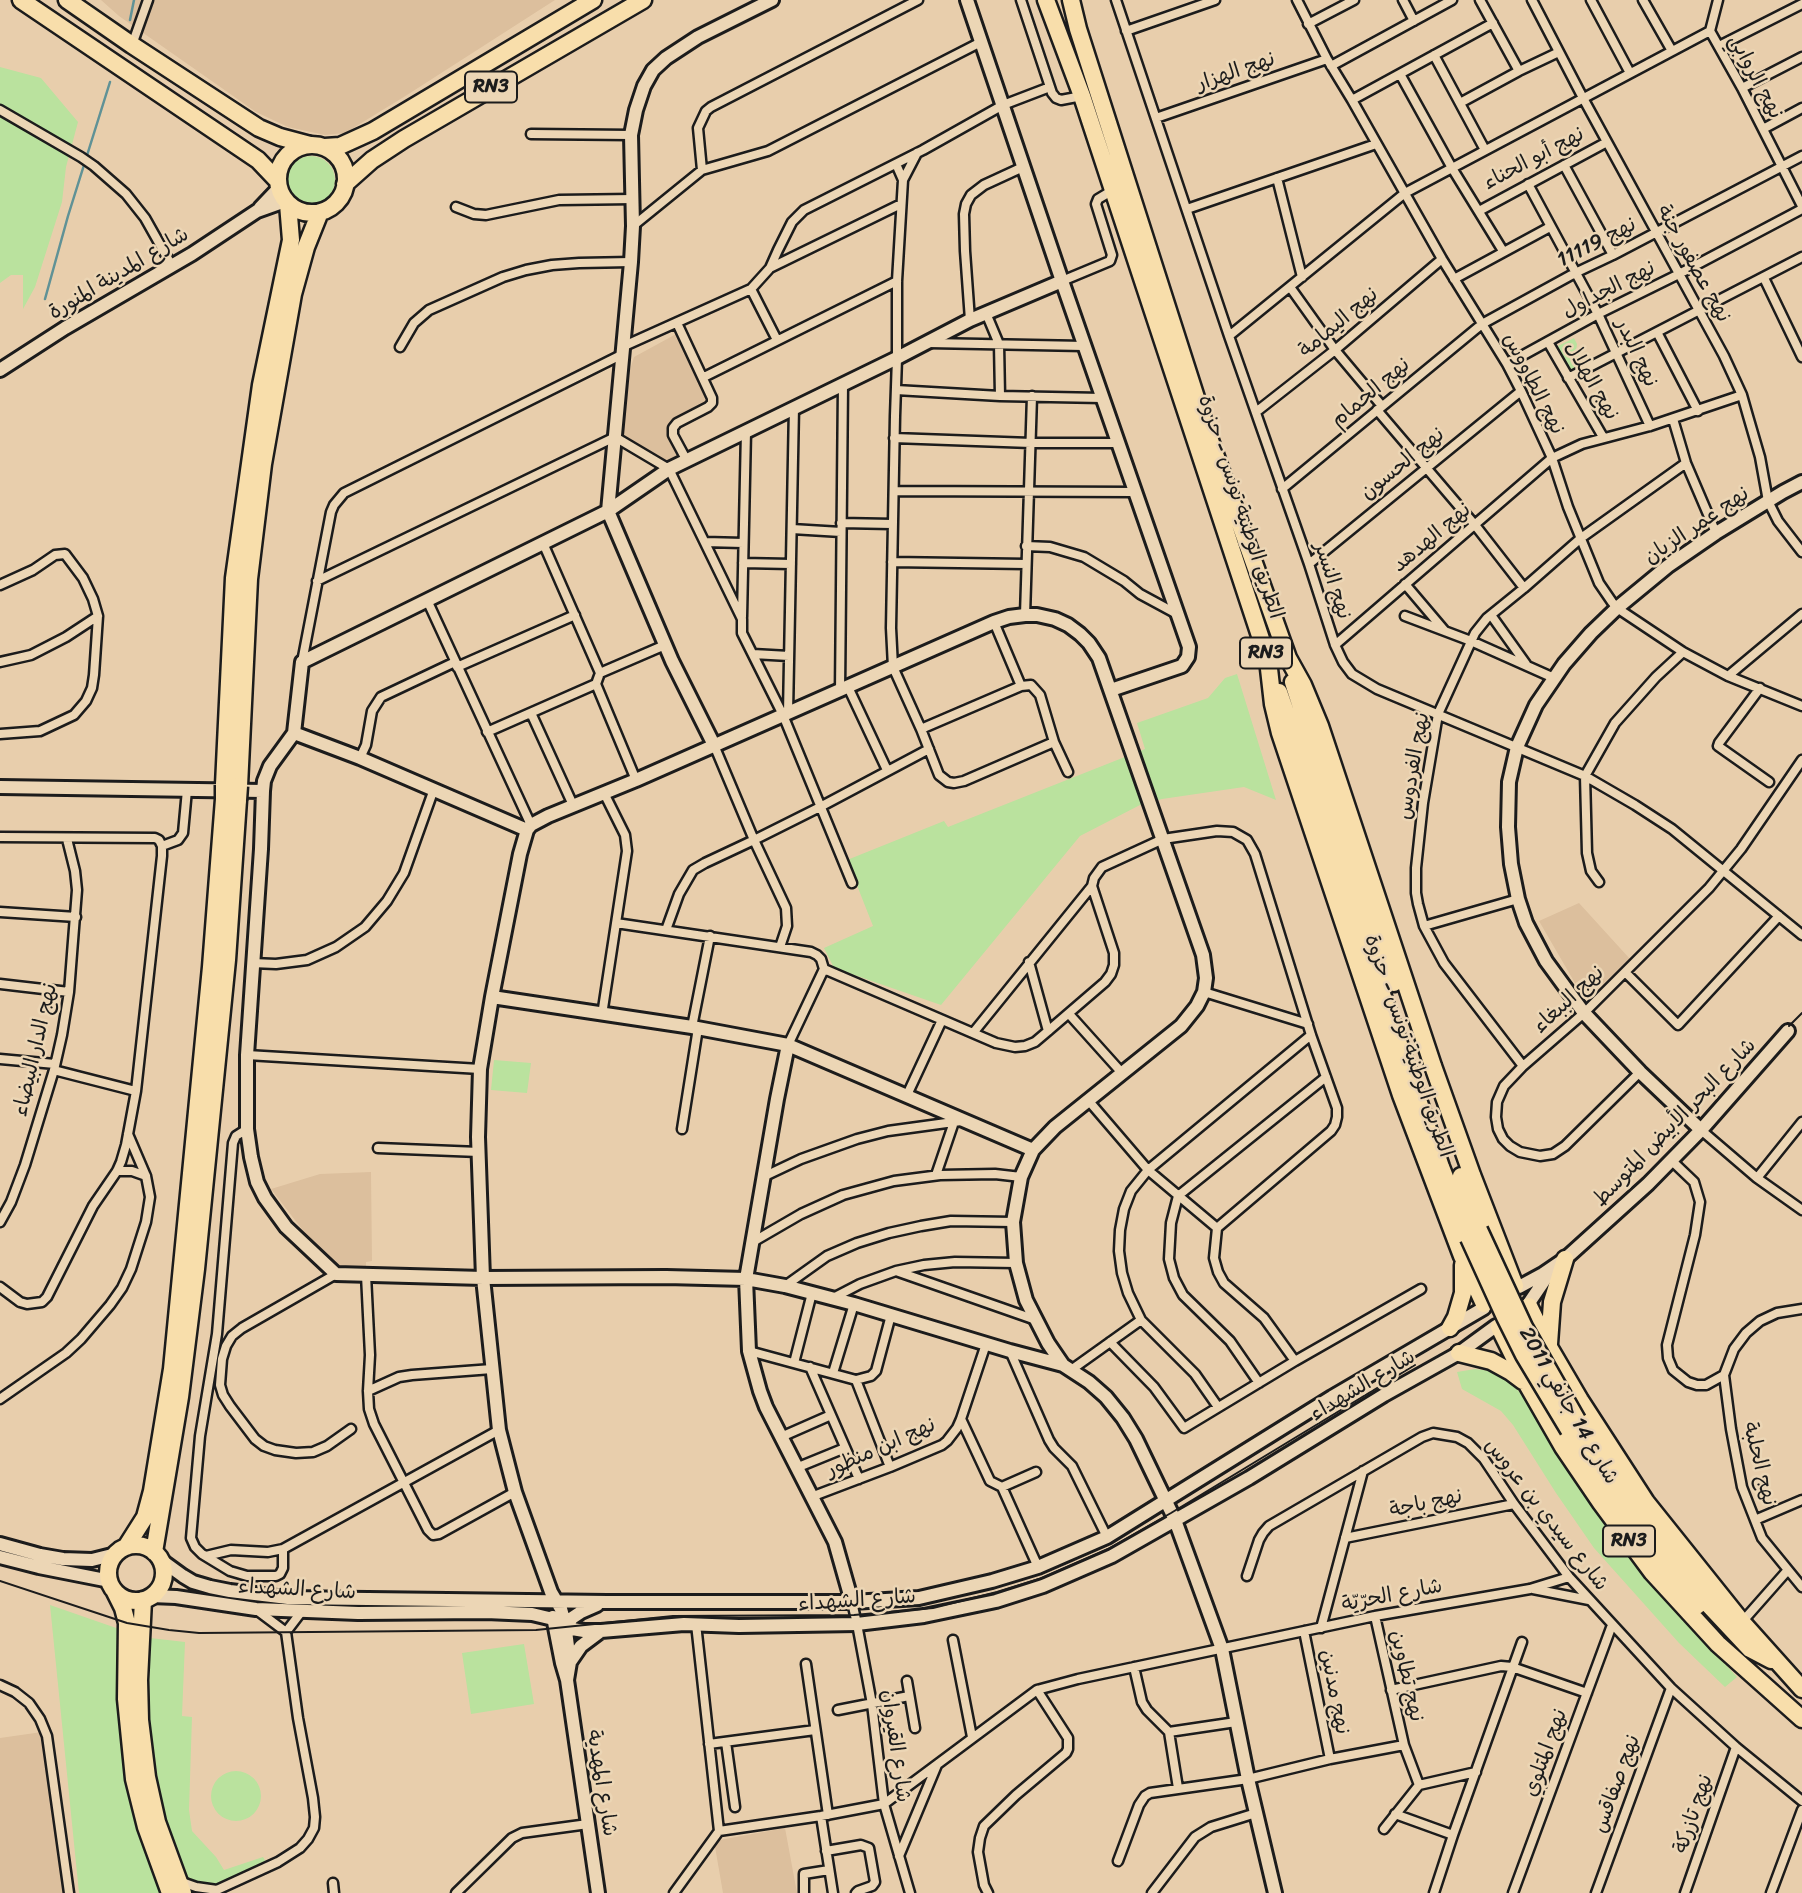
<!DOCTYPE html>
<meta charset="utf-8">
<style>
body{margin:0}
canvas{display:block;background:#e8ceac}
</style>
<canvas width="1802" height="1893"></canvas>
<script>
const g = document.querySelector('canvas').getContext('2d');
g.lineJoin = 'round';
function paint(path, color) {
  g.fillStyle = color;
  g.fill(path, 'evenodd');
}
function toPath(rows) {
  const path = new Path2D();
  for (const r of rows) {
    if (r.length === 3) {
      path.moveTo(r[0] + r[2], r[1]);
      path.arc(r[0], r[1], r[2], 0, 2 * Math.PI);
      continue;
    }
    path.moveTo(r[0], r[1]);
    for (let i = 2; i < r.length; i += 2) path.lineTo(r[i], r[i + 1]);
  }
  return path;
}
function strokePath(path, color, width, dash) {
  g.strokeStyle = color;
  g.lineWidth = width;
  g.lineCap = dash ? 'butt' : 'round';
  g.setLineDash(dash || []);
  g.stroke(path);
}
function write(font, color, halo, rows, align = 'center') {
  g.font = font + ' Sriracha,"Playpen Sans Arabic",sans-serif';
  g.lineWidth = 5;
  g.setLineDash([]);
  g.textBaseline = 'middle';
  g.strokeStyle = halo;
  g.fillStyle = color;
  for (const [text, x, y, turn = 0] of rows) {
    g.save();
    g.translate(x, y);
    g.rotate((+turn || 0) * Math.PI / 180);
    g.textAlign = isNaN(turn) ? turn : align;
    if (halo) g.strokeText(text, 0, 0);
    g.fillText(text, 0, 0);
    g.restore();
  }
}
paint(toPath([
 [101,0,555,0,407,95,345,133,325,135,288,127,256,112,119,16],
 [678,333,709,399,708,404,673,422,668,430,670,438,683,459,670,464,629,439,625,436,623,430,630,370,634,357],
 [1579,903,1630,959,1592,994,1579,990,1539,921],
 [371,1172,372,1261,366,1262,366,1270,339,1268,308,1237,271,1189,320,1174],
 [42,1732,65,1893,0,1893,0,1738],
 [785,1828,797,1893,723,1893,714,1841]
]), '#dcbf9d');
paint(toPath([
 [0,67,41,78,78,122,66,167,62,202,35,287,23,309,23,275,11,275,0,283],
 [311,180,24],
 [1574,338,1577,344,1576,351,1577,354,1587,357,1588,362,1569,373,1556,347],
 [1237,674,1276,800,1244,787,1162,799,1140,805,1080,836,941,1005,834,968,824,948,873,926,847,860,944,821,948,827,1145,749,1137,723,1208,698,1225,678],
 [494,1060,531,1063,527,1093,491,1090],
 [1475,1369,1491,1371,1508,1379,1537,1412,1676,1610,1737,1677,1725,1687,1679,1643,1594,1548,1556,1493,1513,1425,1501,1411,1462,1389,1457,1372],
 [50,1605,122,1630,122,1744,136,1820,161,1893,79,1893],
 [150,1638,185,1642,182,1716,192,1717,189,1810,192,1831,216,1857,224,1870,263,1857,266,1862,215,1885,203,1885,187,1877,161,1804,149,1713],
 [524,1644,534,1704,471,1714,462,1653],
 [236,1796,25]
]), '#bae29e');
strokePath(toPath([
 [130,20,134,0],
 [45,299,68,216,110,82]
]), '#609296', 2.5);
const street = toPath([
 [1021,0,1052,93,1056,98,1061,100,1082,96],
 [1116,0,1229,336,1309,564,1335,645,1343,662,1352,674,1377,689,1585,776,1635,805,1672,829,1802,935],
 [1297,0,1327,59,1352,100,1442,259,1507,364,1521,391,1552,458,1568,507,1599,583,1612,602,1617,608,1683,652,1728,676,1802,706],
 [1403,0,1414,21],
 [1480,0,1519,71],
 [1532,0,1583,98,1724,356,1742,395,1748,416,1760,457,1768,501,1778,521,1802,552],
 [1591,0,1630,73],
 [1643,0,1672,51],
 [1718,0,1710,31,1742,88,1802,206],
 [1308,24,1354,0],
 [1126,31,1215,0],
 [132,45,148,0],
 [1719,46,1802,4],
 [1434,55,1485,150],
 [1331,66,1452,0],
 [1400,74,1452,168,1503,251],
 [1742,88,1802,57],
 [1352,100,1493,23],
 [1460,103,1519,71,1559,52],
 [0,110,81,157,94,166,126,194,145,218,172,266],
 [1156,118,1327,59],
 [1763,129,1802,108],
 [531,134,631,135],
 [896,164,903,180,897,281,897,358,895,416,891,628,893,667,921,729,939,775,948,782,954,783,964,781,1054,742],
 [1564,165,1613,255],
 [702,170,698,128,706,111,711,107,918,0],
 [1277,178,1302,277],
 [903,180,917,153],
 [1528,184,1598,314,1650,426],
 [456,207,474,214,486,215,559,200,633,199],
 [1187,209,1376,144],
 [1479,211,1607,142],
 [633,226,702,170,768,151,981,42],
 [770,268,778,250,792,222,804,210,923,150,1003,105,1050,87],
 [1764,278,1802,357],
 [1454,279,1550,227],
 [1062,281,1110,261,1112,255,1096,204,1098,199,1113,190],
 [1290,287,1335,350,1382,406],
 [751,289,777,340],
 [986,313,999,344,1000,396],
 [970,320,965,251,964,214,966,204,971,195,984,185,1023,167],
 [677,323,712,398,712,403,708,407,677,423,673,428,673,435,687,461],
 [1657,332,1698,411],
 [1229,336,1405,193,1710,31],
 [1548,342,1603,437],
 [929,343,1084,346],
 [400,347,414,323,429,310,503,277,526,270,552,265,579,263,631,262],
 [622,347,751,289,770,268,901,204],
 [1507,364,1598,314,1679,274,1802,209],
 [704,377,897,281],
 [1568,378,1802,257],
 [896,390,1000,396,1102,398],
 [1377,410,1475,525,1524,588],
 [1256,412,1335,350,1442,259],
 [1673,419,1686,463,1716,533],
 [894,438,1031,443,1118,443],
 [1282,489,1482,324,1575,273,1613,255,1802,156],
 [894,491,1134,492],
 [841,523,892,524],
 [792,529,841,532],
 [705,542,743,543],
 [543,543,600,673],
 [1026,546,1050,547,1084,557,1124,581,1140,594,1177,614],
 [892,562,1026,564],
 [743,563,791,564],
 [1309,564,1521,391],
 [317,581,615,437,669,469,742,619,742,633,783,715,852,883],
 [1405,584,1444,630],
 [0,585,33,570,55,555,65,554,83,578,93,599,98,616,94,675,92,688,86,701,74,715,40,731,0,734],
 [427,600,531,825],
 [1025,615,1032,396],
 [1491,615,1526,664],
 [1405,616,1471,641,1554,678],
 [742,617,746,431],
 [994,622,1021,686],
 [1335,645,1552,458,1582,444,1650,426,1742,395],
 [753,654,789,656],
 [0,662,31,655,66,637,98,616],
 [302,662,331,512,334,505,344,493,621,355],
 [457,667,575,615],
 [1728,676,1802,614],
 [596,684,636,780],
 [848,687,887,770],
 [1760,688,1719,743,1718,746,1769,782],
 [840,691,843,384],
 [531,713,573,805],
 [788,713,794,407],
 [921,729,1021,686,1031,685,1040,695,1054,742,1068,772],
 [487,732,596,684,600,673,665,645],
 [714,745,754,840,786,908,787,926,780,947],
 [360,758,366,745,372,711,381,697,455,662],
 [0,837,155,838,159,840,162,846,162,856,136,1091,126,1145,121,1162,117,1171,93,1206,47,1297,42,1302,27,1304,20,1302,0,1287],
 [162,846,178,840,183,833,187,790],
 [1599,882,1591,871,1587,853,1585,776,1615,723,1656,677,1683,652],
 [0,912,76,917],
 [616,923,811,952,817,955,821,959,824,969,788,1045],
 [1424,926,1518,899],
 [666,930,679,894,693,870,705,863,754,840,820,807,929,749],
 [1029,962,1048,1031],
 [252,963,276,964,307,960,336,947,365,927,387,901,404,873,434,789],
 [824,969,996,1043,1015,1047,1025,1046,1035,1042,1048,1031,1105,982,1111,974,1114,965,1114,953,1092,886],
 [1625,972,1678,1025,1779,916],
 [0,984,69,992],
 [1204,992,1308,1024],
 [1069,1014,1122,1073],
 [602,1015,627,851,625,835,604,793],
 [692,1027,710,936],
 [973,1033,1092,886,1094,878,1102,867,1163,839,1217,831,1233,832,1247,840,1255,854,1311,1035,1337,1108,1337,1117,1335,1125,1331,1131,1217,1228,1214,1258,1218,1272,1224,1283,1264,1318,1295,1361],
 [247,1055,480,1069],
 [0,1059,55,1064],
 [1523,1066,1444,963,1424,926,1418,904,1416,893,1416,868,1423,803,1438,714,1475,633,1487,618,1524,588,1581,538,1686,463],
 [54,1070,136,1091],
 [1640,1072,1565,1146,1553,1154,1540,1156,1520,1152,1510,1146,1503,1139,1498,1129,1496,1117,1497,1102,1504,1086,1523,1066,1584,1013,1709,888,1741,849,1802,760],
 [907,1095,942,1020],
 [1088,1100,1148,1170,1217,1228],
 [247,1129,236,1136,233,1143,217,1334,200,1436,191,1538,195,1547,202,1554,230,1571,247,1576,276,1576,280,1574,283,1568,283,1549],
 [682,1129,698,1028],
 [1701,1130,1757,1178,1802,1210],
 [378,1148,479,1152],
 [1671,1160,1694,1182,1700,1202,1695,1235,1667,1345,1668,1358,1673,1370,1688,1382,1697,1385,1706,1385,1724,1375,1734,1349,1746,1333,1760,1321,1777,1313,1802,1309],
 [117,1171,132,1171,146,1176],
 [936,1175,954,1122],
 [763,1177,801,1159,857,1139,888,1131,961,1121],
 [1757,1178,1802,1122],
 [0,1222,11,1202,25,1165,54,1070,62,1035,69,992,77,890,75,871,67,839],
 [751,1243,801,1214,843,1195,894,1181,940,1175,995,1174,1021,1177],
 [896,1271,1036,1320],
 [336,1274,242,1328,232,1336,226,1346,222,1359,220,1385,223,1395,230,1406,255,1439,264,1446,275,1450,296,1453,313,1452,327,1446,351,1429],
 [366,1275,370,1355,368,1391,369,1409,374,1424,428,1530,433,1535,439,1534,515,1492],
 [785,1286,827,1256,857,1243,889,1233,921,1226,951,1221,1013,1222],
 [833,1298,860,1284,896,1271,924,1265,955,1262,1016,1263],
 [1110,1342,1154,1387,1184,1428,1295,1361,1421,1289],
 [749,1351,856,1380,890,1467],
 [1010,1351,1049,1440,1054,1448,1072,1466,1107,1537],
 [794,1363,812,1293],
 [810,1367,859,1479],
 [1071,1370,1141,1320],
 [833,1373,854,1304],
 [1724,1375,1731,1429,1742,1487,1762,1538,1802,1587],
 [856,1380,871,1376,876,1371,891,1315],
 [1259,1383,1230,1341,1183,1295,1174,1278,1169,1259,1171,1223,1178,1196,1326,1077],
 [368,1391,399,1377,412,1375,492,1369],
 [0,1399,66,1353,81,1339,110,1305,122,1288,131,1269,146,1222,150,1197,146,1176,128,1134],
 [1218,1407,1195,1374,1141,1320,1128,1293,1122,1273,1119,1251,1120,1230,1124,1209,1131,1191,1148,1170,1311,1035],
 [961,1419,990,1481,1002,1487,1038,1567],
 [781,1437,831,1415],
 [796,1468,845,1448],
 [1002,1487,1036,1472],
 [811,1497,890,1467,942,1445,947,1441,957,1428,961,1419,986,1344],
 [1755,1520,1802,1500],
 [1345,1538,1514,1504],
 [206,1556,231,1550,268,1552,283,1549,499,1430],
 [1247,1576,1259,1540,1263,1533,1269,1526,1422,1437,1433,1433,1457,1437,1468,1443,1484,1459,1514,1504,1569,1577,1671,1688,1736,1747,1802,1801],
 [1533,1589,1589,1600],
 [852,1602,857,1624,872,1704,884,1804,910,1893],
 [258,1611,286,1632],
 [1375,1616,1404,1745,1419,1785],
 [1742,1622,1787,1571],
 [696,1624,719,1831],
 [1321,1628,1363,1471],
 [1304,1631,1330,1759],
 [953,1640,972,1737],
 [806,1664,828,1815],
 [1134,1667,1142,1702,1147,1710,1169,1732],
 [907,1681,915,1728],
 [0,1685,15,1692,29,1703,40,1719,47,1736,69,1893],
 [1391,1690,1501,1666,1512,1667,1587,1693],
 [838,1710,909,1696],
 [726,1742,735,1807],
 [709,1744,815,1730],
 [1178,1788,1169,1732,1236,1722],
 [1395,1814,1453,1835],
 [821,1816,833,1893],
 [1384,1829,1419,1785,1476,1772],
 [826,1851,861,1845,869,1848,875,1882,872,1886,858,1891,856,1893],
 [899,1856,937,1765],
 [1118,1861,1139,1805,1145,1796,1150,1793,1248,1779,1330,1759,1404,1745],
 [179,1881,196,1887,217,1890],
 [333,1883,334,1893],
 [214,1893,217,1890,278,1862,300,1848,308,1839,314,1828,315,1817,313,1798,298,1718,286,1632,302,1611],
 [456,1893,512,1838,522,1833,588,1824],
 [674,1893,719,1831,821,1816,884,1804,1037,1690,1078,1679,1375,1616,1530,1589,1569,1577],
 [804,1893,804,1874,829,1870],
 [988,1893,984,1885,978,1852,980,1838,984,1826,1016,1795,1066,1753,1068,1749,1068,1738,1037,1690],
 [1152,1893,1195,1837,1211,1827,1256,1813],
 [1434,1893,1453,1835,1522,1642],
 [1513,1893,1612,1625],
 [1596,1893,1671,1688],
 [1685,1893,1736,1747],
 [1771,1893,1802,1810]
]);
const secondary = toPath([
 [967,0,1062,281,1189,647,1188,657,1182,666,1111,690],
 [260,208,279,188],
 [1062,281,970,320,897,358,669,469,608,511,302,662,294,733,270,766,264,781,263,791,261,849,247,1055,247,1129,251,1157,257,1182,265,1198,286,1227,336,1274,483,1278,666,1277,746,1279,785,1286,854,1304,1010,1351,1063,1365],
 [0,370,65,328,192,254,257,211,285,201],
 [294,733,360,758,527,830],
 [714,745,672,661,608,511,631,262,633,226,631,135,636,110,644,86,653,70,666,58,698,37,772,0],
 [0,787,263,791],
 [492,997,692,1027,788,1045,1033,1150],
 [788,1045,777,1099,746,1279,749,1351,760,1391,766,1407,835,1542,852,1602],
 [1701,1130,1640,1072,1584,1013,1546,961,1526,923,1518,899,1511,864,1508,827,1509,782,1517,747,1536,705,1564,664,1591,633,1617,608,1668,566,1716,533,1783,492,1802,482],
 [1519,1287,1543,1274,1565,1259,1648,1184,1701,1130,1788,1031],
 [1529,1303,1548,1275],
 [0,1544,40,1555,63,1559,92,1560,116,1554],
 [0,1557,39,1567,110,1581],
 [161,1560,183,1576,193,1582,210,1587,230,1591,288,1598,607,1602,852,1602,919,1598,992,1581,1038,1567,1107,1537,1332,1397,1484,1308],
 [151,1596,176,1597,256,1609,358,1613,486,1612,532,1614,553,1619,566,1628,584,1631,601,1631,684,1624,739,1626,857,1624,924,1616,996,1601,1043,1586,1112,1556,1249,1478,1384,1395,1459,1353,1496,1326],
 [553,1617,562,1663,567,1680,598,1893],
 [565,1629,572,1618,581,1612,597,1605],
 [570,1662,581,1646,601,1631],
 [567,1680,570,1662,565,1623,561,1609,551,1592,515,1492,499,1430,483,1278,478,1137,480,1069,492,997,520,854,527,830,531,825,548,816,636,780,994,622,1009,617,1025,615,1037,615,1055,619,1068,625,1080,634,1089,643,1099,658,1203,955,1206,978,1204,992,1197,1006,1181,1026,1055,1127,1033,1150,1021,1177,1013,1222,1016,1263,1026,1300,1048,1343,1063,1365,1089,1382,1106,1397,1123,1418,1136,1439,1175,1520,1222,1649,1248,1779,1275,1893]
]);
const highway = toPath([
 [21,0,258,160,277,180],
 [67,0,132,45,259,128,280,137,310,145],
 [1046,0,1082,96,1268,660,1273,704,1280,733,1401,1095,1462,1256,1484,1304],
 [1071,0,1078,29,1206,429,1288,658,1303,685,1320,726,1433,1066,1472,1175,1515,1286],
 [312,179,34],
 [325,147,340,146,373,131,593,0],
 [345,184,372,160,404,139,643,0],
 [1293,682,1334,810,1394,983],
 [1279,692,1441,1167,1469,1238],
 [224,785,234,578,261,385,291,240,288,204],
 [239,786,249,579,263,464,293,294,306,247,320,212],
 [1461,1176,1479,1230],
 [1529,1306,1549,1347,1580,1400,1646,1502,1742,1622,1802,1689],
 [1499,1327,1528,1386,1563,1447,1601,1503,1652,1572,1718,1644,1802,1719],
 [1450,1328,1456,1317,1463,1293,1463,1265],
 [1549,1344,1552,1302,1565,1259],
 [1459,1353,1491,1361,1511,1372,1523,1381],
 [1577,1420,1627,1496,1706,1602,1750,1649,1771,1660],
 [1569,1430,1613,1500,1659,1561,1697,1606],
 [136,1573,28],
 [126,1547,145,1517,152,1491,172,1369,211,967,224,799],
 [154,1552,180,1397,196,1269,227,960,238,800],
 [114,1590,123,1608,127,1623,126,1699,134,1779,146,1827,170,1893],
 [143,1600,139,1680,140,1720,147,1777,157,1822,183,1893]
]);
strokePath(street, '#1c1c1c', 13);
strokePath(secondary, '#1c1c1c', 18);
strokePath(highway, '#1c1c1c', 21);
strokePath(street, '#ecd6b5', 8);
strokePath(secondary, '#ecd6b5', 12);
strokePath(highway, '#f8deab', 16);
strokePath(toPath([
 [1789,1026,1802,1013],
 [0,1581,127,1623,169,1630,199,1633,536,1630,673,1616,854,1615,933,1608,997,1592,1042,1578,1108,1549,1171,1513,1415,1365]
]), '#1c1c1c', 2);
const highwayBridge = toPath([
 [224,799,224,785],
 [238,800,239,786],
 [1479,1230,1524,1327,1577,1420],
 [1469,1238,1505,1317,1524,1355,1569,1430]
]);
strokePath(highwayBridge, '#1c1c1c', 21, []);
strokePath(highwayBridge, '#f8deab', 16);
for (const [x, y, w] of [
 [491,87,52],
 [1266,653,52],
 [1629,1541,52]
]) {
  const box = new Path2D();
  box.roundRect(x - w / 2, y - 15.5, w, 31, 5);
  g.fillStyle = '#ecd6b5';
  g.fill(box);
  strokePath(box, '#1c1c1c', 2);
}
write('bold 19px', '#1c1c1c', null, [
 ["RN3",491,87],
 ["RN3",1266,653],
 ["RN3",1629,1541]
]);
write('21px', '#1c1c1c', '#ecd6b5', [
 ["نهج الهزار",1236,72,-19],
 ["نهج الروابي",1755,77,62],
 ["نهج أبو الحناء",1534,159,-28],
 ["نهج 11119",1597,243,-27],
 ["نهج عصفور جنة",1693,264,61],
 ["شارع المدينة المنورة",119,274,-31],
 ["نهج الجداول",1609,290,-27],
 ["نهج اليمامة",1339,323,-40],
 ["نهج البدر",1636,353,65],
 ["نهج الهلال",1591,381,60],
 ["نهج الطاووس",1533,384,63],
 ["نهج الحمام",1371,393,-40],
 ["نهج الحسون",1403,464,-39],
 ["الطريق الوطنية تونس - حزوة",1240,507,72],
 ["نهج عمر الزيان",1697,526,-34],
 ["نهج الهدهد",1432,538,-40],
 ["نهج النسر",1332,581,72],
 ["نهج الفردوس",1414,766,-80],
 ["نهج الببغاء",1569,1000,-43],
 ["الطريق الوطنية تونس - حزوة",1408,1046,71],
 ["نهج الدار البيضاء",36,1050,-77],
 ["شارع البحر الأبيض المتوسط",1675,1123,-46],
 ["شارع الشهداء",1363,1386,-31],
 ["شارع 14 جانفي 2011",1568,1406,60],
 ["نهج ابن منظور",881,1448,-24],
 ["نهج الحلبة",1759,1464,76],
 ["نهج باجة",1426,1504,-12],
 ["شارع سيدي بن عروس",1546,1515,52],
 ["شارع الشهداء",297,1590,3],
 ["شارع الحرّيّة",1392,1596,-11],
 ["شارع الشهداء",857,1601,-4],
 ["نهج تطاوين",1406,1676,77],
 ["نهج مدنين",1334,1692,79],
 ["شارع القيروان",895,1746,82],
 ["نهج المتلوي",1546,1753,-70],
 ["شارع المهدية",601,1783,81],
 ["نهج صفاقس",1617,1784,-70],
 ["نهج تازركة",1694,1814,-71]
]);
</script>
